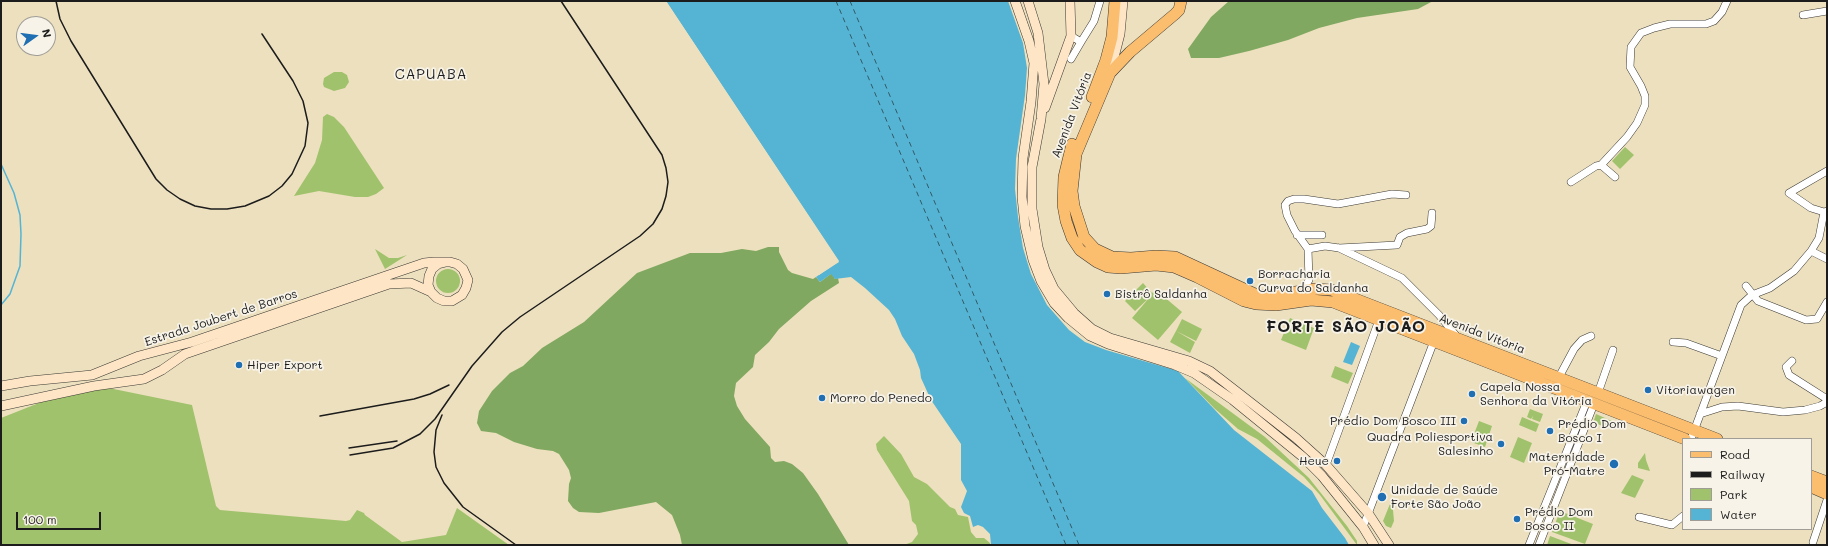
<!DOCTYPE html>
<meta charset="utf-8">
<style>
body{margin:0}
#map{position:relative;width:1828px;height:546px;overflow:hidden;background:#ede0be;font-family:Mali,sans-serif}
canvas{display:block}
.frame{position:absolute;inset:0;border:2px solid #1c1c1c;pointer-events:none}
.legend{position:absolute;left:1682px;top:438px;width:130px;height:92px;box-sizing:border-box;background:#f7f3e8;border:1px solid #9f9d96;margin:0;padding:5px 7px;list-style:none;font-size:12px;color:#1c1c1c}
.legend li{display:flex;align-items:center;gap:8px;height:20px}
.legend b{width:20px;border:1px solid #9f9d96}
.north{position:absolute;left:16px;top:16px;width:40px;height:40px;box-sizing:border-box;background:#f7f3e8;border:1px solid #9f9d96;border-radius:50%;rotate:76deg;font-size:11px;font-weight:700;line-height:16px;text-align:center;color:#1c1c1c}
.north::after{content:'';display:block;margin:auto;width:14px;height:18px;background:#1f6fb2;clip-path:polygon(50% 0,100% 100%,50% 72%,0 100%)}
.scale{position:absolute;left:16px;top:512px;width:85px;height:18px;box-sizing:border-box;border:2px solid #1c1c1c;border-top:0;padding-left:5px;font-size:12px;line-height:14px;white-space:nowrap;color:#1c1c1c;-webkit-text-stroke:3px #f7f3e8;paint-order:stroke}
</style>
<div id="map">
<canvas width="1828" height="546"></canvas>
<div class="frame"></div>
<ul class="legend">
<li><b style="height:5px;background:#fbbd6e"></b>Road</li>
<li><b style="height:5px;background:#1c1c1c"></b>Railway</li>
<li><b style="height:11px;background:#a0c26c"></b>Park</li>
<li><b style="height:11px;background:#55b4d4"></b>Water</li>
</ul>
<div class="north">N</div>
<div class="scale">100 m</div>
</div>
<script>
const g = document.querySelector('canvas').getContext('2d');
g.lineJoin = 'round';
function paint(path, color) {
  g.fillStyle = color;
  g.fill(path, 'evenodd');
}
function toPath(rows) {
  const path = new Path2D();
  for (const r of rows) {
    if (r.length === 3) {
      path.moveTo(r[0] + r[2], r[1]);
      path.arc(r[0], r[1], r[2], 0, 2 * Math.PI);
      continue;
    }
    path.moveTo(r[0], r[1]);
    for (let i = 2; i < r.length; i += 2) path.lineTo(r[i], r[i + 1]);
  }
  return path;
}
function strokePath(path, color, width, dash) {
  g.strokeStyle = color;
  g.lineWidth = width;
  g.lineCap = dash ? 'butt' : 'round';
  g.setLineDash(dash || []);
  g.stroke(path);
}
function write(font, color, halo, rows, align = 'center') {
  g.font = font + ' Mali,sans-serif';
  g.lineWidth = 3.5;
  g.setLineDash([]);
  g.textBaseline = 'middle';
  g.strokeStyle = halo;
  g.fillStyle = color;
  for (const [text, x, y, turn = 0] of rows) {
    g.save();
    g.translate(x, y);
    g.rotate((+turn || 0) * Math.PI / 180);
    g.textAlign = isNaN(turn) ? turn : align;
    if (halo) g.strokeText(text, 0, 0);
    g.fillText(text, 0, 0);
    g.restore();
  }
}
paint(toPath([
 [334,72,342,72,347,75,349,82,345,88,334,91,324,87,323,84,324,78],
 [327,114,334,117,344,127,384,188,376,194,368,197,355,197,319,191,294,196,315,163,322,140,323,117],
 [1625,147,1634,155,1620,169,1612,161],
 [375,249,389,258,398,258,407,255,385,269],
 [448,281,12],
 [1143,283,1152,293,1156,290,1182,312,1158,340,1132,318,1149,298,1135,311,1125,301],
 [1290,318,1314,328,1306,350,1281,340],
 [1182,319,1202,329,1196,341,1176,331],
 [1176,331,1195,342,1190,353,1170,342],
 [1335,366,1353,373,1348,384,1331,377],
 [1185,378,1265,437,1309,478,1347,526,1357,541,1357,545,1320,495,1304,477,1257,439,1238,429,1214,408],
 [99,386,192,405,216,506,220,510,346,521,350,520,357,510,364,513,365,515,402,542,446,535,457,508,509,545,1,545,1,418,54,397],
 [1530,409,1543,414,1540,422,1532,419,1533,416,1531,419,1527,417],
 [1596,414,1614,422,1611,428,1593,423],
 [1522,417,1539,424,1536,432,1519,425],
 [1479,421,1492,426,1485,447,1471,442],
 [884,436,901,454,914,477,927,484,950,507,955,509,958,515,968,517,971,532,976,538,984,538,990,543,990,545,904,545,912,542,918,534,916,525,912,521,909,501,877,450,876,444],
 [1518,437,1532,443,1524,463,1510,457],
 [1645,453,1646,460,1650,471,1638,468,1638,463],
 [1632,475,1644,480,1635,498,1621,493],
 [1392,499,1394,521,1391,528,1386,526,1383,521],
 [1560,511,1593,524,1585,544,1552,532],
 [1550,536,1574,545,1547,545]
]), '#a0c26c');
paint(toPath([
 [1229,1,1433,1,1418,9,1357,18,1319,28,1288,40,1249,51,1219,58,1191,58,1188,49,1211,17],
 [768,247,779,247,779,252,788,270,792,273,813,279,816,277,820,282,832,273,835,279,838,278,839,283,811,301,779,329,769,342,755,355,753,367,736,383,734,396,737,406,745,419,770,447,771,458,775,462,784,461,792,464,803,473,818,494,849,545,682,545,680,535,672,515,656,502,599,513,579,512,573,508,568,501,569,484,571,478,569,470,559,454,553,451,537,449,514,442,496,433,481,431,477,423,479,411,492,391,510,373,523,366,542,348,584,322,637,273,690,253,721,253,742,249,756,251]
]), '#80a860');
paint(toPath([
 [666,1,1008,1,1023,43,1027,68,1025,95,1016,159,1015,189,1018,217,1023,248,1031,274,1047,305,1069,330,1085,342,1106,350,1178,371,1234,430,1312,491,1322,508,1345,538,1349,545,991,545,990,534,983,527,978,525,973,527,970,516,964,513,961,507,967,491,961,480,961,444,931,400,921,378,920,370,914,354,902,336,895,319,889,310,865,288,851,277,835,279,831,274,820,282,816,277,839,261],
 [1351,342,1360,346,1352,365,1343,362]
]), '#55b4d4');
paint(toPath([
 [664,1,666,1,839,262,819,275,818,273,836,261]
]), '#ede0be');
strokePath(toPath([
 [1,164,14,193,20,215,21,234,20,266,10,294,1,305]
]), '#55b4d4', 1.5);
strokePath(toPath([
 [836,1,1066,545],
 [850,1,1079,545]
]), '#335966', 1, [5, 4]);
const street = toPath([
 [1803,15,1827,11],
 [1071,36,1081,42,1094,21,1100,1],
 [1071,59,1081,42],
 [1615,177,1601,165,1627,137,1637,123,1645,105,1645,96,1641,86,1630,67,1631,47,1641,33,1654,28,1670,24,1706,24,1714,21,1722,12,1727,1],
 [1571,182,1596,166,1601,165],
 [1827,211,1824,212,1811,208,1789,193,1827,171],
 [1297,235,1322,235],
 [1339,248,1402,278,1439,315,1458,338],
 [1308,249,1325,246,1339,248,1397,245,1400,237,1407,233,1427,229,1431,226,1432,213],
 [1811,251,1827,259],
 [1746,286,1758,301,1806,320,1817,319,1827,302],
 [1303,290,1309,280,1308,249,1295,231,1287,215,1285,205,1288,201,1294,199,1304,199,1338,204,1392,194,1406,195],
 [1673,342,1686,343,1722,356],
 [1792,361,1786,367,1789,375,1827,399],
 [1559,377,1574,349,1582,340,1591,336],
 [1598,393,1613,350],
 [1700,414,1722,407,1738,406,1783,412,1805,410,1820,406,1827,402],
 [1691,439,1741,305,1752,295,1770,288,1794,271,1811,251,1819,238,1824,212],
 [1326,465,1379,320],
 [1639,517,1672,525,1683,516],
 [1363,527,1434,341],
 [1813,542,1827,500],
 [1529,545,1587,401],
 [1539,545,1594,404]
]);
const secondary = toPath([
 [1015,1,1029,41,1034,63,1031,102,1023,158,1022,197,1025,226,1033,260,1041,281,1054,303,1068,318,1090,336,1108,344,1175,365,1194,373,1233,400,1303,457,1322,476,1363,527,1374,545],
 [1028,1,1038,33,1044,84,1041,119,1032,167,1032,209,1038,247,1045,270,1054,289,1074,313,1092,329,1110,338,1189,361,1210,371,1241,395,1296,438,1326,465,1368,513,1389,545],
 [1110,73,1120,34,1123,1],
 [1045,108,1071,36,1070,1],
 [1,386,30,381,92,375,139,356,192,342,424,263,434,262,450,262,457,264,463,269,468,280,466,288,462,295,452,301,444,301,437,298,431,292,428,285,429,276,432,269,438,264,446,262],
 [1,406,94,386,144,379,162,370,185,354,389,284,411,283,431,292]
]);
const primary = toPath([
 [1181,1,1179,10,1175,14,1130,52,1110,73,1076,154,1072,191,1074,206,1084,237,1095,249,1112,257,1131,258,1156,256,1175,257,1257,295,1271,296,1314,289,1332,290,1717,439],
 [1092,97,1106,60,1112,37,1115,1],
 [1072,144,1064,177,1063,205,1066,221,1072,238,1080,250,1097,262,1108,267,1121,268,1156,265,1174,267,1197,277,1244,301,1256,304,1276,305,1311,300,1333,302,1685,439],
 [1811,476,1827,482],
 [1811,487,1827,494]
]);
strokePath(street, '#3b3934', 8);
strokePath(secondary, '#3b3934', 10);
strokePath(primary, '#3b3934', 12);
strokePath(street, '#fff', 7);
strokePath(secondary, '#fde5c5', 9);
strokePath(primary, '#fbbd6e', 11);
strokePath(toPath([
 [56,1,60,19,71,41,156,179,167,190,180,199,195,206,211,209,227,209,245,206,269,196,282,186,292,174,305,146,308,123,303,101,293,81,262,34],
 [442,415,436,430,434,452,436,467,444,483,463,507,516,545],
 [320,416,414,399,430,394,449,385],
 [349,448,397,441],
 [350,455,393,448,420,434,435,419,472,366,502,332,520,317,640,236,653,224,662,209,666,196,668,182,666,168,662,155,561,1]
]), '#1c1c1c', 1.5);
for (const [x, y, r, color] of [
 [1250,281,4,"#1f6fb2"],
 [1107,294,4,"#1f6fb2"],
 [239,365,4,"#1f6fb2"],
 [1648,390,4,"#1f6fb2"],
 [1472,394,4,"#1f6fb2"],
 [822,398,4,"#1f6fb2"],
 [1464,421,4,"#1f6fb2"],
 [1550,431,4,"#1f6fb2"],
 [1501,444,4,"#1f6fb2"],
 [1337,461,4,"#1f6fb2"],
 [1614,464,5,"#1f6fb2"],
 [1382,497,5,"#1f6fb2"],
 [1517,519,4,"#1f6fb2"]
]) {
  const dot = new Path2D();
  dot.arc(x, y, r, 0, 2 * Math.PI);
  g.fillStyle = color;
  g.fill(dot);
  strokePath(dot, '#f7f3e8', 1.5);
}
write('12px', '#1c1c1c', '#f7f3e8', [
 ["Avenida Vitória",1072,115,-69],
 ["Estrada Joubert de Barros",221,318,-18],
 ["Avenida Vitória",1482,334,21]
]);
write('12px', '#1c1c1c', '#f7f3e8', [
 ["Borracharia",1258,274],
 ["Curva do Saldanha",1258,288],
 ["Bistrô Saldanha",1115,294],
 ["Hiper Export",247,365],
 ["Capela Nossa",1480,387],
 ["Senhora da Vitória",1480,401],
 ["Vitoriawagen",1656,390],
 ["Morro do Penedo",830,398],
 ["Prédio Dom Bosco III",1456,421,"right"],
 ["Prédio Dom",1558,424],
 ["Bosco I",1558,438],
 ["Quadra Poliesportiva",1493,437,"right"],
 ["Salesinho",1493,451,"right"],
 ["Maternidade",1605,457,"right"],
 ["Pró-Matre",1605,471,"right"],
 ["Heue",1329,461,"right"],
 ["Unidade de Saúde",1391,490],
 ["Forte São João",1391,504],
 ["Prédio Dom",1525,512],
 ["Bosco II",1525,526]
], 'left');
g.letterSpacing = '1px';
write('14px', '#1c1c1c', '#f7f3e8', [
 ["CAPUABA",431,75]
]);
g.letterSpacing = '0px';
g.letterSpacing = '1px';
write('bold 16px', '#1c1c1c', '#f7f3e8', [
 ["FORTE SÃO JOÃO",1346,327]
]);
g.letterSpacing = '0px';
</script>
